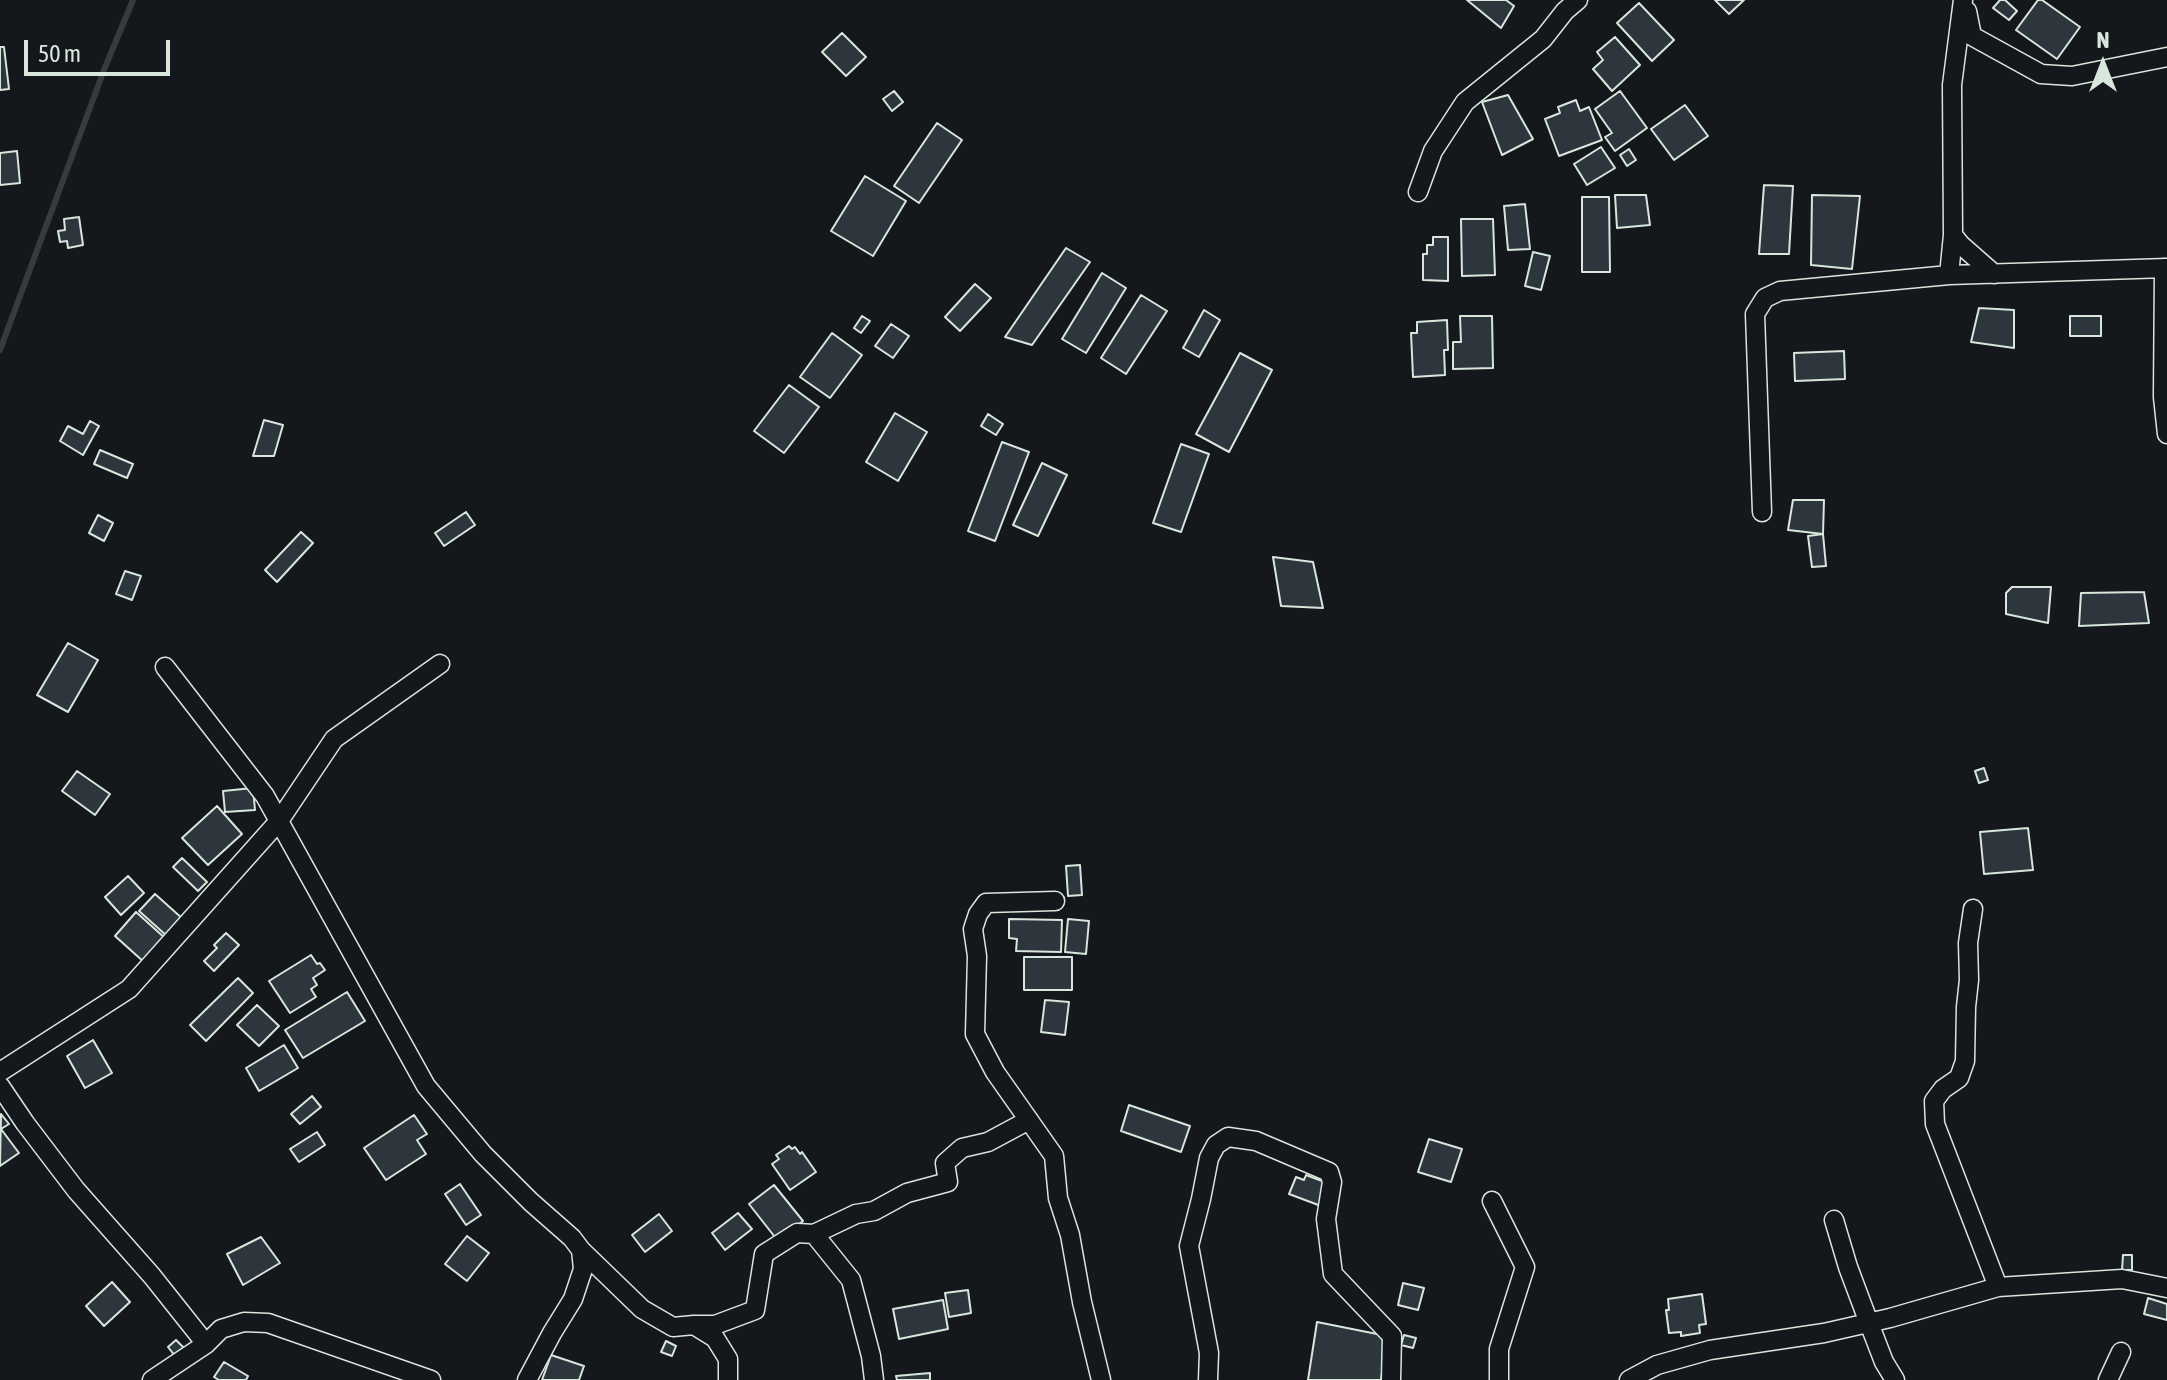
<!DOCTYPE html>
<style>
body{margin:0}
#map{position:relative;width:2167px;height:1380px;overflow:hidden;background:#14181c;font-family:"Asap Condensed",sans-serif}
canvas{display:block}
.north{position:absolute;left:2063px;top:24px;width:80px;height:80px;-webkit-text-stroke:6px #14181c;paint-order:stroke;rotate:0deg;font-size:22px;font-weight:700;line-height:32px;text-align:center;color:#d8e6dc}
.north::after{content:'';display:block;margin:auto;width:28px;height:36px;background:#d8e6dc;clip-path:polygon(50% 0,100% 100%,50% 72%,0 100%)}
.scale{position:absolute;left:24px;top:40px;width:146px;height:36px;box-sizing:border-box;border:4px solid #d8e6dc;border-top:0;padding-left:10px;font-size:24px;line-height:28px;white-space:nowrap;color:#d8e6dc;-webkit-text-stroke:6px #14181c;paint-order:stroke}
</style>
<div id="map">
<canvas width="2167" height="1380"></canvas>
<div class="north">N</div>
<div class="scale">50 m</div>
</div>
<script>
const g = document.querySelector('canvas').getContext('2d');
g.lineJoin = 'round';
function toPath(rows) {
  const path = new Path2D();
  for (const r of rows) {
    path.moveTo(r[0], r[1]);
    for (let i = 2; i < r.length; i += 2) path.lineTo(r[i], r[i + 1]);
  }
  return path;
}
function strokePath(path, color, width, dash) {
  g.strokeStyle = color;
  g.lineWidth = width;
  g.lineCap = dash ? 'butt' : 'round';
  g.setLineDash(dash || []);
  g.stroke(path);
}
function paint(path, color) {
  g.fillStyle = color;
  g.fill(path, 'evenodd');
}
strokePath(toPath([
 [0,350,104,70,133,0]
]), '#363b3e', 6);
const building = toPath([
 [1467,0,1506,0,1514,6,1501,28,1467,0],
 [1715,0,1744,0,1729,14,1715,0],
 [2000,0,2005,0,2017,11,2009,20,1993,8,2000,0],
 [2038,0,2042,0,2080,27,2057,59,2016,30,2038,0],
 [1639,3,1674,40,1652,61,1617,23,1639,3],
 [842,33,866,57,846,76,822,52,842,33],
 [1615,37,1640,65,1612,91,1593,69,1603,60,1597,52,1615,37],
 [0,47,4,47,9,89,0,90,0,47],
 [894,91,903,102,892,111,883,99,894,91],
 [1620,91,1647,128,1615,151,1605,137,1612,133,1595,109,1620,91],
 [1508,95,1533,139,1502,155,1482,102,1508,95],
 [1576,100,1580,111,1589,107,1602,140,1559,156,1545,119,1560,113,1558,107,1576,100],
 [1685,105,1708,136,1674,160,1651,129,1685,105],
 [937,123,962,140,919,203,894,186,937,123],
 [1601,147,1615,168,1587,185,1574,164,1601,147],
 [1629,149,1636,160,1627,166,1620,155,1629,149],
 [17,151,20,183,0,185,0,153,17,151],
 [865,176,906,201,873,256,831,231,865,176],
 [1764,185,1793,186,1789,254,1759,254,1764,185],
 [1615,195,1646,195,1650,225,1617,228,1615,195],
 [1812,195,1860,196,1852,269,1811,265,1812,195],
 [1582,197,1609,197,1610,272,1582,272,1582,197],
 [1525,204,1530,249,1508,250,1504,206,1525,204],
 [79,217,83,245,68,248,67,241,60,242,58,231,65,230,64,219,79,217],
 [1461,219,1493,219,1495,275,1462,276,1461,219],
 [1433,237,1448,237,1448,281,1423,280,1423,254,1427,254,1427,245,1433,245,1433,237],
 [1066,248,1090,262,1032,345,1005,337,1066,248],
 [1533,252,1550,256,1541,290,1525,286,1533,252],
 [1102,273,1126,288,1086,353,1062,339,1102,273],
 [975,284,991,298,960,331,945,317,975,284],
 [1141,295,1167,311,1126,374,1101,358,1141,295],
 [1979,308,2014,310,2014,348,1971,342,1979,308],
 [1204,310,1220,320,1199,357,1183,348,1204,310],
 [862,316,870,321,861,333,854,328,862,316],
 [1460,316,1492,316,1493,368,1453,369,1453,342,1461,342,1460,316],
 [2070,316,2101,316,2101,336,2070,336,2070,316],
 [1447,320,1448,350,1444,350,1445,375,1413,377,1411,333,1417,333,1417,322,1447,320],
 [891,324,909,336,893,358,875,346,891,324],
 [832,333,862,355,830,398,800,377,832,333],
 [1844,351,1845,379,1795,381,1794,353,1844,351],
 [1240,353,1272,370,1229,452,1196,434,1240,353],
 [789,385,819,407,784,453,754,431,789,385],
 [895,413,927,432,898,481,866,462,895,413],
 [988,414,1003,424,996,435,981,426,988,414],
 [264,420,283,425,274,456,253,456,264,420],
 [90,421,99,426,83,455,60,441,68,426,83,434,90,421],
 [1002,442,1029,452,995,541,968,531,1002,442],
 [1181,444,1209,454,1181,532,1153,523,1181,444],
 [100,450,133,464,127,478,94,464,100,450],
 [1042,463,1067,475,1038,536,1013,525,1042,463],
 [1793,500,1824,500,1823,534,1788,530,1793,500],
 [466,512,475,525,444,546,435,533,466,512],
 [98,515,113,523,104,541,89,533,98,515],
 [301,532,313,543,277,582,265,570,301,532],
 [1823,534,1826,566,1812,567,1808,536,1823,534],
 [1273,557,1313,562,1323,608,1281,606,1273,557],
 [125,571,141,576,132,600,116,594,125,571],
 [2012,587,2051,587,2048,623,2006,614,2006,593,2012,587],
 [2144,592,2149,623,2079,626,2081,593,2144,592],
 [68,643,98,660,68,712,37,695,68,643],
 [1984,768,1988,780,1979,783,1975,771,1984,768],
 [77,771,110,794,95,815,62,791,77,771],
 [253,788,255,810,225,812,223,791,253,788],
 [217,806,242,834,208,865,182,838,217,806],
 [2028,828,2033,870,1984,874,1980,832,2028,828],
 [182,858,207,882,198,891,173,867,182,858],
 [1080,865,1082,895,1068,896,1066,866,1080,865],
 [128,876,144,893,121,915,105,897,128,876],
 [155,894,184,920,168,937,139,911,155,894],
 [136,912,166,939,145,963,115,936,136,912],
 [1009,919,1062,920,1061,952,1016,951,1017,939,1009,938,1009,919],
 [1068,919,1089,921,1086,954,1065,952,1068,919],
 [226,933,239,945,214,971,204,961,217,948,214,945,226,933],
 [311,955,317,964,320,963,325,970,313,978,317,985,311,989,316,997,290,1013,269,981,311,955],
 [1024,957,1072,957,1072,990,1024,990,1024,957],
 [238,978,253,993,206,1041,190,1025,238,978],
 [347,992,365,1021,303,1058,285,1030,347,992],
 [1045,1000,1069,1002,1065,1035,1041,1032,1045,1000],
 [257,1005,279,1026,259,1046,237,1025,257,1005],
 [93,1040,112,1073,85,1088,67,1056,93,1040],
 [284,1045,298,1068,259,1091,246,1068,284,1045],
 [312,1096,321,1107,300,1124,291,1114,312,1096],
 [1129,1105,1190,1126,1181,1152,1121,1131,1129,1105],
 [1,1114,9,1124,1,1129,19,1153,0,1166,1,1114],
 [414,1115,427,1134,417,1140,426,1154,386,1180,364,1148,414,1115],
 [317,1132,325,1145,299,1162,290,1149,317,1132],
 [1429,1139,1462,1149,1451,1182,1418,1172,1429,1139],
 [789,1146,792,1149,795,1147,800,1154,802,1152,816,1172,790,1190,772,1164,779,1159,776,1155,789,1146],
 [1306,1175,1330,1184,1321,1206,1289,1194,1296,1177,1304,1180,1306,1175],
 [460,1184,481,1215,466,1225,445,1194,460,1184],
 [774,1185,803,1221,778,1241,749,1204,774,1185],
 [738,1213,752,1229,725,1250,712,1233,738,1213],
 [659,1214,672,1231,645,1252,632,1235,659,1214],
 [467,1236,489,1253,467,1281,445,1264,467,1236],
 [261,1237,280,1263,243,1285,227,1254,261,1237],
 [2123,1255,2132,1255,2132,1270,2122,1270,2123,1255],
 [112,1282,130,1302,104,1326,86,1306,112,1282],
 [1403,1283,1424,1288,1418,1310,1398,1305,1403,1283],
 [968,1290,971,1313,949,1317,945,1293,968,1290],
 [1702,1294,1706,1324,1699,1325,1700,1333,1681,1336,1681,1332,1669,1333,1666,1310,1669,1310,1668,1299,1702,1294],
 [2148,1298,2167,1304,2167,1320,2144,1314,2148,1298],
 [943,1300,948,1329,899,1339,893,1309,943,1300],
 [1317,1322,1387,1336,1381,1380,1308,1380,1317,1322],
 [1404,1335,1416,1338,1413,1348,1401,1345,1404,1335],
 [176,1340,184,1348,175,1356,168,1347,176,1340],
 [666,1341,676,1346,672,1356,661,1352,666,1341],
 [551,1355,584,1366,579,1380,542,1380,551,1355],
 [224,1362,248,1376,246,1380,219,1380,214,1377,224,1362],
 [930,1373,930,1380,897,1380,896,1376,930,1373]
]);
paint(building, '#2c363c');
strokePath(building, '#d8e6dc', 2);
const minor = toPath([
 [1963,0,1952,85,1953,235,1949,275,2167,268],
 [1967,11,1972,36,2041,74,2072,76,2167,57],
 [1418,192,1433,151,1465,102,1543,39,1565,11,1578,0],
 [1953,235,1961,245,1994,274],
 [2164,268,2163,397,2167,434],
 [1762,512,1755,314,1765,298,1780,291,1949,275],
 [165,667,265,796,426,1086,483,1154,531,1202,572,1238,581,1250,583,1269,573,1299,552,1333,527,1380],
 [1055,901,986,903,978,914,973,929,977,956,975,1034,995,1072,1054,1156,1058,1198,1070,1235,1082,1302,1101,1380],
 [1973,909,1968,943,1969,980,1966,1007,1965,1061,1959,1078,1943,1089,1934,1101,1935,1124,1998,1287],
 [0,1072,129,989,279,821,334,739,440,664],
 [0,1086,25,1123,76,1190,152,1276,206,1344],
 [1492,1201,1525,1267,1499,1349,1499,1380],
 [1834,1220,1848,1267,1869,1323,1884,1362,1895,1380],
 [814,1234,856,1214,874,1211,907,1193,948,1182,945,1163,962,1148,988,1142,1029,1120],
 [581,1250,642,1309,673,1327,694,1325,715,1338,728,1359,728,1380],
 [694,1325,715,1325,755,1310,764,1254,797,1233,814,1234,851,1280,871,1356,874,1380],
 [152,1380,206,1344,221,1329,244,1322,268,1323,431,1380],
 [1208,1380,1209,1353,1189,1246,1201,1199,1209,1158,1216,1145,1228,1137,1256,1141,1329,1172,1332,1182,1326,1219,1333,1274,1392,1336,1391,1380],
 [1629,1380,1657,1365,1710,1350,1824,1333,1890,1318,1998,1287,2122,1279,2167,1288],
 [2108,1380,2121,1352]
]);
strokePath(minor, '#d8e6dc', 21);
strokePath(minor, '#14181c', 18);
</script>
